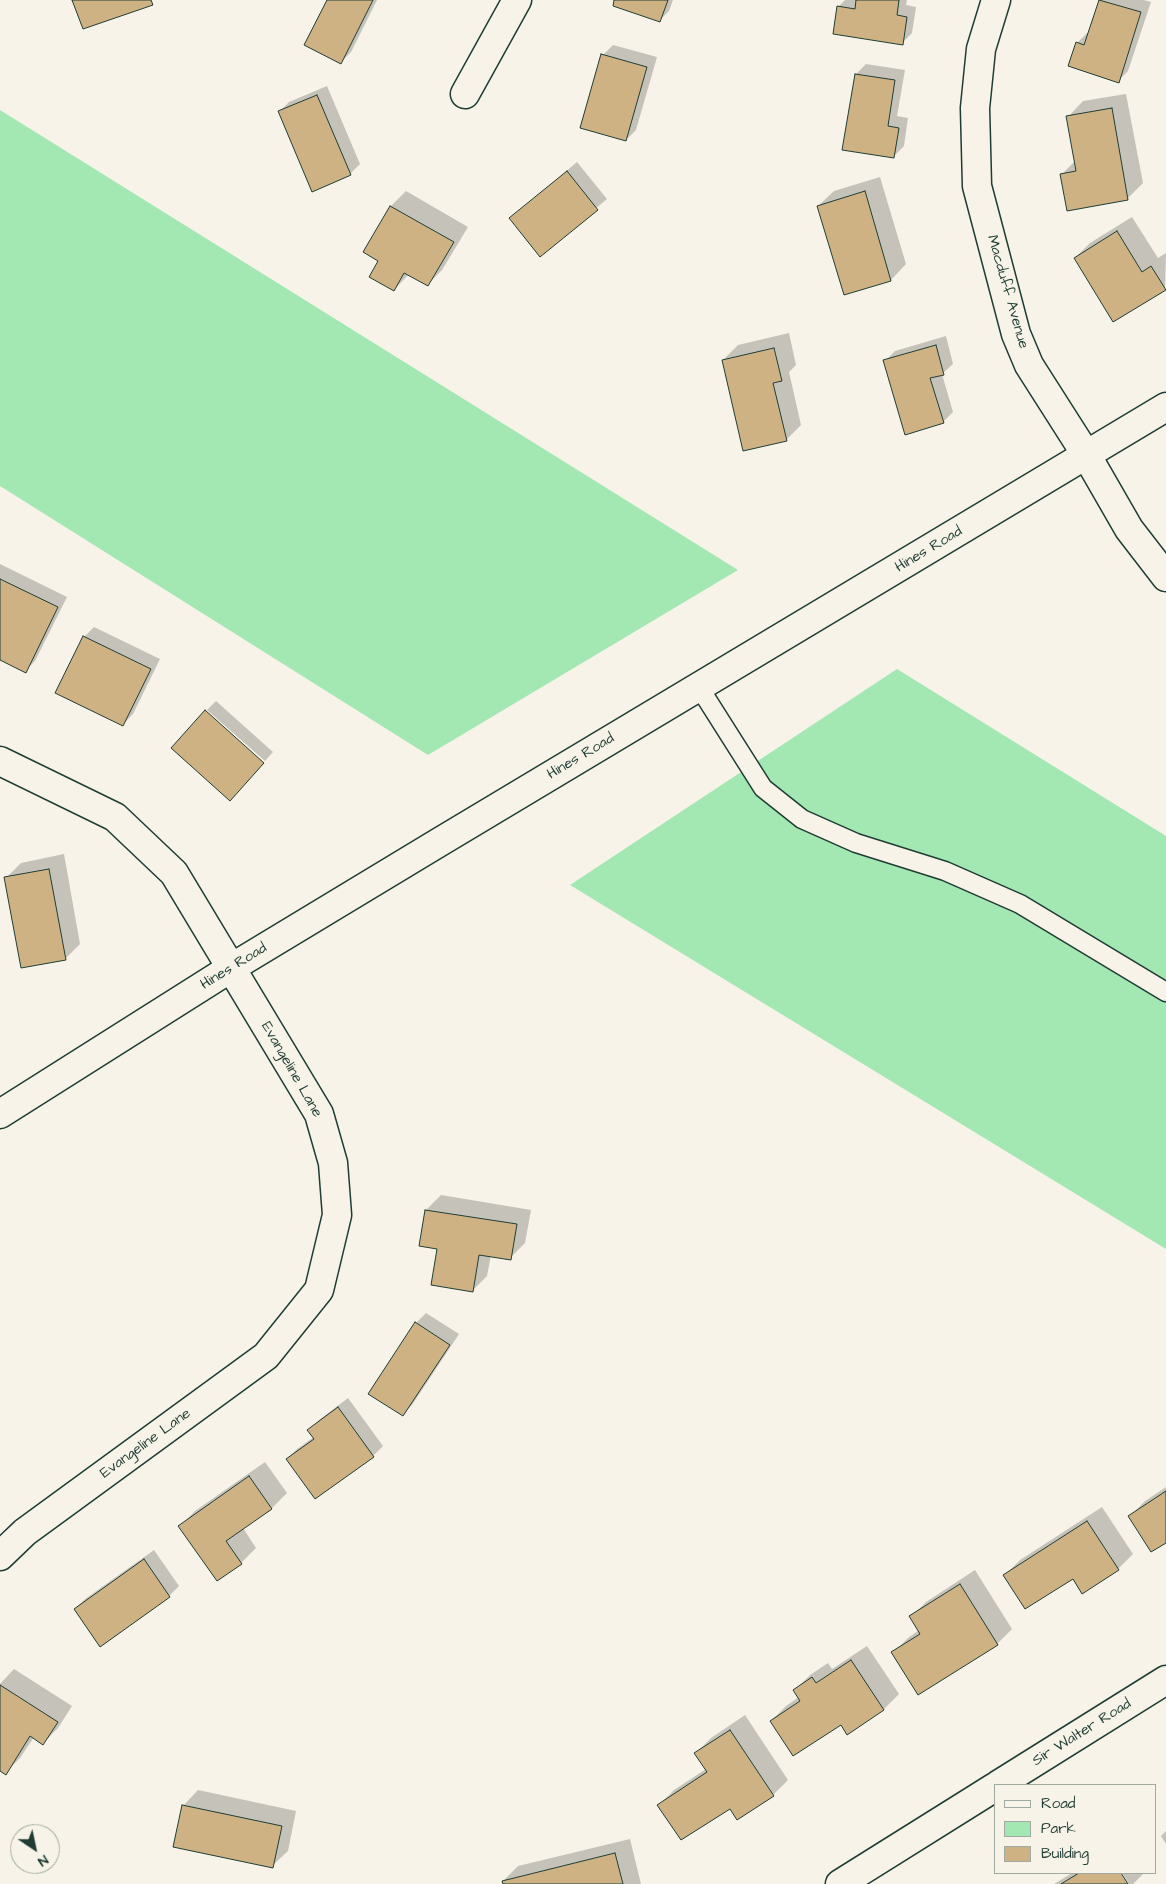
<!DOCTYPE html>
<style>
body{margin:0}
#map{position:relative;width:1166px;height:1884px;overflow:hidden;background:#f7f3e8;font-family:"Architects Daughter",sans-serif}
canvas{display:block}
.legend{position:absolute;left:994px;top:1784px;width:162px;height:90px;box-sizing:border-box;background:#f7f3e8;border:1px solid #a1aaa0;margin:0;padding:6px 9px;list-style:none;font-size:15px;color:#1f3d34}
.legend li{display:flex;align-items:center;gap:10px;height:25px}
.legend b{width:25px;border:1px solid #a1aaa0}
.north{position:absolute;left:10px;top:1824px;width:50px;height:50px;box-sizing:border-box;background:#f7f3e8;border:1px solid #a1aaa0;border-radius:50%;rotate:146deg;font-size:14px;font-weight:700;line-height:20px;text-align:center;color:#1f3d34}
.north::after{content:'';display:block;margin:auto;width:18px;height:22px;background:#1f3d34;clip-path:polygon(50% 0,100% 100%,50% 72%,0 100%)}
</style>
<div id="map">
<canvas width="1166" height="1884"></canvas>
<ul class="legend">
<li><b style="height:6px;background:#f7f3e8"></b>Road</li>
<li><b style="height:14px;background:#a3e7b3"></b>Park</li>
<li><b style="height:14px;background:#cfb284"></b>Building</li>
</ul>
<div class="north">N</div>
</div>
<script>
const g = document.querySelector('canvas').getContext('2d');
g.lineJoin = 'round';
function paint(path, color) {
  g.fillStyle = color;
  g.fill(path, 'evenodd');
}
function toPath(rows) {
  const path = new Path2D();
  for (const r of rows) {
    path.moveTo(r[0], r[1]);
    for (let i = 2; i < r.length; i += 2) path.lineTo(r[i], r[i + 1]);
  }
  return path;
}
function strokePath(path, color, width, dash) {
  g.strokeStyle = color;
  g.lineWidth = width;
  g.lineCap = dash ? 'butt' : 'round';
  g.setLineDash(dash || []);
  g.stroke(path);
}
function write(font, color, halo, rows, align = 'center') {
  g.font = font + ' "Architects Daughter",sans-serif';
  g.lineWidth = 5;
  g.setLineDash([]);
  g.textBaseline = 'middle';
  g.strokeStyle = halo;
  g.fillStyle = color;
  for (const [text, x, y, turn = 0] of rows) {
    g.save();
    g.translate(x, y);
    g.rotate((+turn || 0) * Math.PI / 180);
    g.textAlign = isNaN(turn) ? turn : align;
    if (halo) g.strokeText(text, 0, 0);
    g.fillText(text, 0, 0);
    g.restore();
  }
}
paint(toPath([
 [0,110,738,570,428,755,0,486],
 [897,669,1166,836,1166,1249,570,885]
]), '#a3e7b3');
paint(toPath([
 [328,0,377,0,351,52,341,62],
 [616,0,673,0,669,11,659,21],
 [845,0,907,0,906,5,916,7,912,33,902,43,838,7],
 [1100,0,1144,0,1151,2,1128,71,1118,81,1077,43,1087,33,1089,33],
 [613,45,657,57,636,130,626,140,603,55],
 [866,64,905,70,897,116,908,118,904,146,894,156,856,74],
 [327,86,360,164,350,174,279,112,289,102],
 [1126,94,1143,183,1128,198,1061,175,1076,160,1068,117,1083,101],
 [577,162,607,199,540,255,511,218],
 [880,177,906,264,891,280,845,294,818,206,834,191],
 [406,191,468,227,442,270,427,285,409,274,394,290,379,260,365,252,391,206],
 [1132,217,1158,258,1166,253,1165,289,1075,258,1090,243],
 [789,333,796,365,789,372,801,425,786,440,723,360,738,345],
 [946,336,953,364,942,374,953,412,943,422,885,361,895,351],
 [0,564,67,597,35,661,25,671,0,659],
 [94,627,160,659,133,714,123,724,84,637],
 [216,701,273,752,265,761,207,710],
 [64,854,80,944,65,959,6,878,21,863],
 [441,1195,531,1210,525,1243,510,1258,491,1255,487,1276,472,1291,438,1248,426,1210],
 [426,1313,459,1334,412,1405,402,1415,416,1323],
 [348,1398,383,1446,373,1456,287,1459,297,1449,314,1437,309,1430,319,1420],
 [265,1462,287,1493,272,1508,243,1528,256,1548,241,1563,180,1526,195,1511],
 [1166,1487,1166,1541,1130,1516,1145,1501],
 [1102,1507,1133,1554,1118,1569,1073,1577,1005,1575,1020,1560],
 [154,1550,179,1586,169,1596,75,1609,85,1599],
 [975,1570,1012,1629,997,1644,893,1653,908,1638,919,1630,911,1617,926,1602],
 [867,1646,899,1694,884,1709,847,1733,841,1723,771,1721,786,1706,799,1697,795,1690,810,1675,828,1663,832,1669],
 [14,1669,72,1706,58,1728,43,1743,34,1737,20,1758,5,1773,0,1770,0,1684],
 [745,1715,788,1780,773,1795,730,1807,659,1805,674,1790,706,1769,696,1753,711,1738],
 [198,1790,296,1811,288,1851,272,1866,183,1806],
 [1166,1831,1166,1844,1161,1836],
 [630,1839,641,1884,504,1884,503,1881,518,1866],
 [1072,1873,1119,1873,1126,1884,1054,1884],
 [1122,1873,1144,1873,1133,1884,1129,1884]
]), '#0003');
const building = toPath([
 [72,0,151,0,153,5,83,29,72,0],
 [327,0,373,0,341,64,304,45,327,0],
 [614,0,668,0,660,22,613,6,614,0],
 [856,0,899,0,897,15,907,17,903,45,833,34,837,6,855,9,856,0],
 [1099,0,1141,12,1119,83,1068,66,1076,42,1084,45,1099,0],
 [601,54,647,67,626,141,580,128,601,54],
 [855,74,895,80,888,126,899,128,894,158,842,150,855,74],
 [317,95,351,175,312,192,278,111,317,95],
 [1112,108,1128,200,1067,211,1060,174,1076,171,1066,116,1112,108],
 [567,171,598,210,540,257,509,218,567,171],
 [865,191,891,281,844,295,817,206,865,191],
 [390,206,454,242,428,286,404,273,394,291,369,277,378,261,363,252,390,206],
 [1117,231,1142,272,1151,266,1166,290,1113,322,1074,258,1117,231],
 [936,345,944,375,930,378,944,423,905,435,883,360,936,345],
 [774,348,782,381,773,383,787,441,743,451,722,360,774,348],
 [0,579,58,607,26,673,0,660,0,579],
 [83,636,151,669,123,726,55,693,83,636],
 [205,710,264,763,230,801,171,748,205,710],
 [49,869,66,960,21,968,4,877,49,869],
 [425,1210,517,1224,511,1260,479,1255,473,1292,431,1285,437,1249,419,1246,425,1210],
 [415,1322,450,1345,403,1416,368,1394,415,1322],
 [338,1407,374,1457,315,1499,286,1459,314,1439,307,1430,338,1407],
 [249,1476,272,1509,226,1541,242,1564,217,1581,178,1526,249,1476],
 [1166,1491,1166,1543,1151,1552,1128,1516,1166,1491],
 [1087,1521,1119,1570,1082,1594,1073,1579,1025,1609,1003,1575,1087,1521],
 [144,1559,170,1597,100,1647,74,1609,144,1559],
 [960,1584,998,1645,918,1695,891,1652,920,1634,909,1616,960,1584],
 [851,1660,884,1710,847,1735,841,1725,793,1756,770,1721,800,1701,793,1690,812,1677,816,1683,851,1660],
 [0,1685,58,1722,43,1745,30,1736,6,1775,0,1771,0,1685],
 [730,1730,774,1796,737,1820,730,1809,681,1840,657,1805,707,1772,694,1753,730,1730],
 [182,1805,282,1826,273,1868,173,1847,182,1805],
 [615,1853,623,1884,503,1884,502,1881,615,1853],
 [1079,1873,1121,1873,1128,1884,1061,1884,1079,1873]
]);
paint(building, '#cfb284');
strokePath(building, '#1f3d34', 1);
const service = toPath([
 [699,687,763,788,802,819,856,843,945,871,1020,904,1166,992]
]);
const minor = toPath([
 [996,0,981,49,975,108,977,186,1016,334,1029,365,1087,456,1129,529,1166,577],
 [465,94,517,0],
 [0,761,115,817,174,873,319,1114,333,1163,337,1215,319,1290,266,1356,25,1532,0,1556],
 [998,1785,1166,1680],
 [840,1884,995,1787]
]);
const tertiary = toPath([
 [0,1114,231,968,438,843,1166,407]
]);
strokePath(service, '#1f3d34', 21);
strokePath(minor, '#1f3d34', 31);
strokePath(tertiary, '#1f3d34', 31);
strokePath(service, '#f7f3e8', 18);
strokePath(minor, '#f7f3e8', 28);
strokePath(tertiary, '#f7f3e8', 28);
write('15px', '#1f3d34', '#f7f3e8', [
 ["Macduff Avenue",1007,292,74],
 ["Hines Road",929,550,-31],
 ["Hines Road",581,757,-31],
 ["Hines Road",234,967,-32],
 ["Evangeline Lane",291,1070,60],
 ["Evangeline Lane",146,1444,-36],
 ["Sir Walter Road",1082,1733,-32]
]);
</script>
